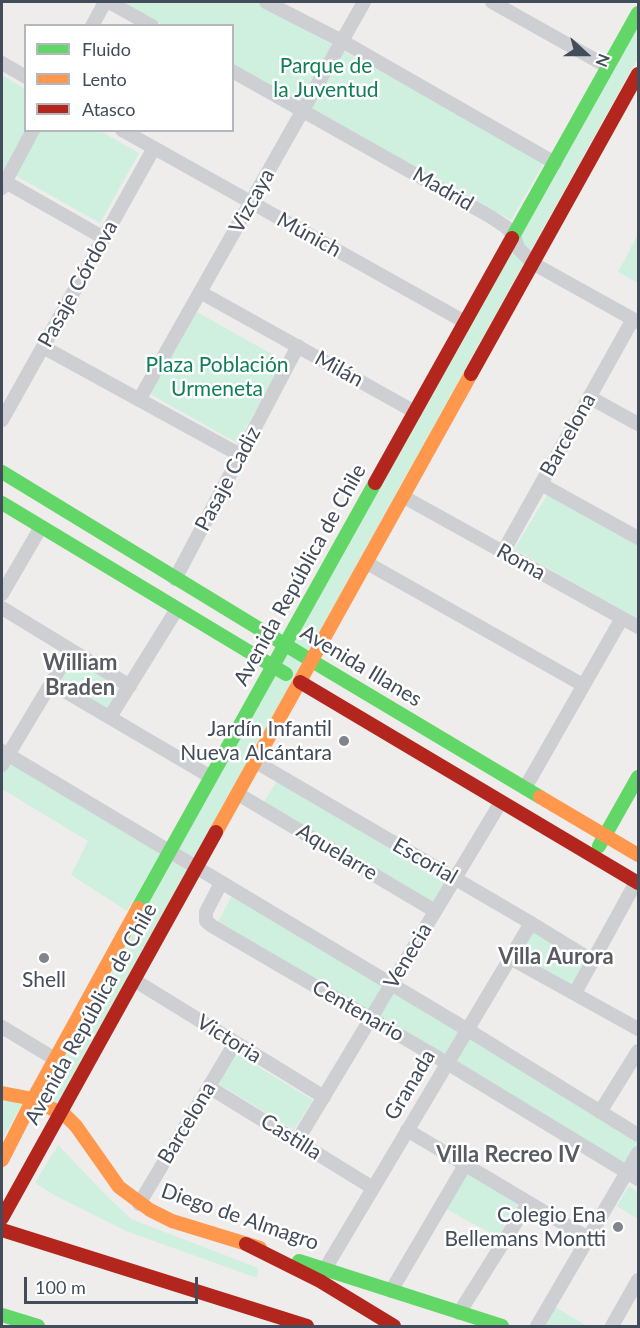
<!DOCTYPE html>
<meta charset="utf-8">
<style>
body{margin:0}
#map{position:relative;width:640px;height:1328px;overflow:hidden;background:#eeedec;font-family:Lato,sans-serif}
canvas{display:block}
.frame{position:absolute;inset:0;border:3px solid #434c5a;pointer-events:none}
.legend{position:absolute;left:24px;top:24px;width:210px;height:108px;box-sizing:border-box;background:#fff;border:2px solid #b4b7bd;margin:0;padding:8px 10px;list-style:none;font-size:18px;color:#434c5a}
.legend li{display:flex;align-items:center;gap:12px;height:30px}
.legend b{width:30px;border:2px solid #b4b7bd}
.north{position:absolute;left:556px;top:24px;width:60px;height:60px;-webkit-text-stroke:4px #fff;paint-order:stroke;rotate:111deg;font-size:16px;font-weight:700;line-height:24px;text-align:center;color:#434c5a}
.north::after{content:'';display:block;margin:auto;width:21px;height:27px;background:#434c5a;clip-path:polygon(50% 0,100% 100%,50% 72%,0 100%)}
.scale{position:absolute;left:24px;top:1277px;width:174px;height:27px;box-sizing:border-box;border:3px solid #434c5a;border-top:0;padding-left:8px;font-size:18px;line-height:21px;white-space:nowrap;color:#434c5a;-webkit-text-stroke:4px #fff;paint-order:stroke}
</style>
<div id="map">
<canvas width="640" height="1328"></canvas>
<div class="frame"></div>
<ul class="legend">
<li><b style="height:8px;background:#63d668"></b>Fluido</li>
<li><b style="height:8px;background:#ff974d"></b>Lento</li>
<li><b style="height:8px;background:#b3261e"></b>Atasco</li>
</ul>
<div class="north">N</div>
<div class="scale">100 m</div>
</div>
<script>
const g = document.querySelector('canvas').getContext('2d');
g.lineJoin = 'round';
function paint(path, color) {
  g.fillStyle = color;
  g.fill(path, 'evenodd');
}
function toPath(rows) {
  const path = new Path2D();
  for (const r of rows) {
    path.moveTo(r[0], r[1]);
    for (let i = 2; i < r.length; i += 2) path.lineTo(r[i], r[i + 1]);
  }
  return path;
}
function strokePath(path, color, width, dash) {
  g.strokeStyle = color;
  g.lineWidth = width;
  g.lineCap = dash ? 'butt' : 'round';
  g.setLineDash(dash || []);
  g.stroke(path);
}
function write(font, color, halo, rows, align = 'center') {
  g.font = font + ' Lato,sans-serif';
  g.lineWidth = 5;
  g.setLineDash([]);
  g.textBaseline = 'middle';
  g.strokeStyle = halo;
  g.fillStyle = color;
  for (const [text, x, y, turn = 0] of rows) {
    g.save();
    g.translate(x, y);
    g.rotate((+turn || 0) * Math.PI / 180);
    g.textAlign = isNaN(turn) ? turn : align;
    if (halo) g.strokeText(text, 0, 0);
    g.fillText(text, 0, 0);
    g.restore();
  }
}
paint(toPath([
 [120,2,255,2,544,162,511,220,233,64,232,26,163,25],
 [638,22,638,58,57,1104,40,1096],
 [2,75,25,89,26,130,100,131,139,153,100,223,2,168],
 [638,234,638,283,618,272],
 [197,312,284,361,237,443,150,394],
 [548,494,638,543,638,619,514,549],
 [72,657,125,688,110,713,57,682],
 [2,756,161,853,127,911,71,875,88,841,2,789],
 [278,779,448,878,432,905,262,805],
 [233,894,638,1138,638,1176,216,925],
 [531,923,593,961,575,993,510,958],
 [237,1054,313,1100,294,1130,219,1084],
 [2,1095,24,1101,2,1140],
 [58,1145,105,1194,131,1219,258,1268,257,1278,126,1231,56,1196,35,1183],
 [467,1173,518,1204,498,1237,446,1209],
 [629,1186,638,1192,638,1219,617,1206],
 [552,1305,587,1326,539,1326]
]), '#cfefdf');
strokePath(toPath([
 [109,2,152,26],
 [266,2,342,41,555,163],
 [492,2,608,67],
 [92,26,105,2],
 [2,63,26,77],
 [232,71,491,217,506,227,514,235,518,248,534,264,638,322],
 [122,130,465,322],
 [2,180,104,238],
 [2,188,33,130],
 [200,292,415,412],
 [43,347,240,455],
 [589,397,638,424],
 [139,400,364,2],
 [2,420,154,148],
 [541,484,638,538],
 [404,497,638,627],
 [503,552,633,319],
 [367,563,583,685],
 [175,579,298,346],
 [2,594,41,527],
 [2,608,130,686],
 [51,683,211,777],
 [110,717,177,609],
 [2,751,468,1030,638,1135],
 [256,762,531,923,593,961],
 [2,765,71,650],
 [525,788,622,618],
 [238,794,435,911],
 [221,883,206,912,206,921,212,926,447,1063,638,1179],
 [510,958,638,1029],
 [134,980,324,1097],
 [575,993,636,882],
 [2,1027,55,1059],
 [209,1087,373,1188],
 [600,1112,638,1051],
 [407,1130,588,1238],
 [297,1141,501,802],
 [139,1204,235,1043],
 [325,1269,531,923],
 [391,1291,465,1165],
 [459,1313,528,1203],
 [537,1326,638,1153],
 [612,1326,638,1280]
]), '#cdcfd2', 14);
strokePath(toPath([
 [512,238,638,13],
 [2,472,312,661],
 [2,503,286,674],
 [312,661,540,797],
 [599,846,638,777],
 [138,908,375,483],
 [299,1261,502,1326],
 [2,1315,38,1326]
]), '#63d668', 14);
strokePath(toPath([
 [540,797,638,855],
 [216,832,471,374],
 [2,1093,33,1099,66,1116,76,1126,119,1187,150,1210,172,1221,260,1248],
 [2,1160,33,1099,138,908]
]), '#ff974d', 14);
strokePath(toPath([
 [471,374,638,74],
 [375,483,512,238],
 [300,682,638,883],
 [2,1218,216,832],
 [2,1230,307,1326],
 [246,1244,320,1281,394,1326]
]), '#b3261e', 14);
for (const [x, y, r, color] of [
 [344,741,6,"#7f848d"],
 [44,958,6,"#7f848d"],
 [618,1227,6,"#7f848d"]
]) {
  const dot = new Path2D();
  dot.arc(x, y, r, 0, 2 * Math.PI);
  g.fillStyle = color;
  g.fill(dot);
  strokePath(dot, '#fff', 2);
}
write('21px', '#107f57', '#fff', [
 ["Parque de",326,66],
 ["la Juventud",326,90],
 ["Plaza Población",217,365],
 ["Urmeneta",217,389]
]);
write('21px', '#434c5a', '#fff', [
 ["Madrid",443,189,30],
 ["Vizcaya",252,201,-61],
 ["Múnich",309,235,29],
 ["Pasaje Córdova",78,284,-61],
 ["Milán",339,369,29],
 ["Barcelona",568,435,-61],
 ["Pasaje Cadiz",228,479,-62],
 ["Roma",521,562,29],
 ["Avenida República de Chile",300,575,-61],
 ["Avenida Illanes",361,666,31],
 ["Aquelarre",337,852,31],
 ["Escorial",425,861,30],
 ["Venecia",408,956,-59],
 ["Centenario",358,1011,30],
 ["Avenida República de Chile",91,1014,-61],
 ["Victoria",229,1039,32],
 ["Granada",410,1085,-59],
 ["Barcelona",187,1123,-59],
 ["Castilla",291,1137,32],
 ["Diego de Almagro",240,1217,19]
]);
write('21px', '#434c5a', '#fff', [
 ["Jardín Infantil",332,729],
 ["Nueva Alcántara",332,753],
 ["Shell",44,980,"center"],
 ["Colegio Ena",606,1215],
 ["Bellemans Montti",606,1239]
], 'right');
write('bold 22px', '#585b61', '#fff', [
 ["William",80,663],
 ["Braden",80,688],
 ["Villa Aurora",556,957],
 ["Villa Recreo IV",508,1155]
]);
</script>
